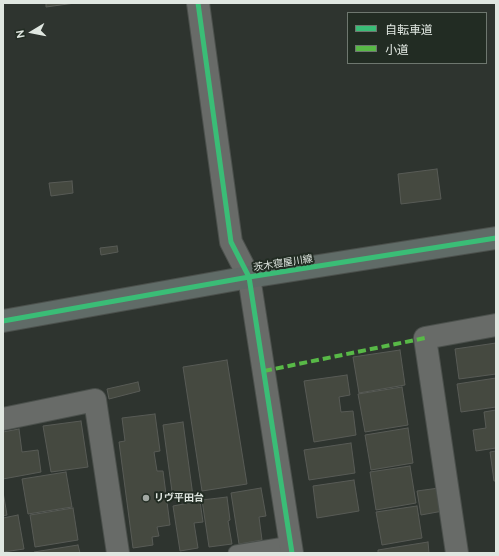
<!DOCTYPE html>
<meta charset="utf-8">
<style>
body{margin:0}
#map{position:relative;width:499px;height:556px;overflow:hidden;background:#2e342f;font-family:Ubuntu,"Noto Sans JP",sans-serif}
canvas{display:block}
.frame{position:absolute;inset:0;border:4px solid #e0e7e1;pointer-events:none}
.legend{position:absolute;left:347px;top:12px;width:140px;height:52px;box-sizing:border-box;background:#222c23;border:1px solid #6e776f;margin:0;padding:5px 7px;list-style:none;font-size:12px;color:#e0e7e1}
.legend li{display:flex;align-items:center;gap:8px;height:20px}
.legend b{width:20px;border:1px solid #6e776f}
.north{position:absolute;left:12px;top:12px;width:40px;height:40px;-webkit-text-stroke:3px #222c23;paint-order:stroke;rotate:260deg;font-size:11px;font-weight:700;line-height:16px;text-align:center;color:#e0e7e1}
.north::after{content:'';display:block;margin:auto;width:14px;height:18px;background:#e0e7e1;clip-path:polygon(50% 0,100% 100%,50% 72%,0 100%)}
</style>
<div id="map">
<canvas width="499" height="556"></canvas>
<div class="frame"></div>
<ul class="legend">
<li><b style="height:5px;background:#3abd76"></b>自転車道</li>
<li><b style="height:5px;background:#58b947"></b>小道</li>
</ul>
<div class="north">N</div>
</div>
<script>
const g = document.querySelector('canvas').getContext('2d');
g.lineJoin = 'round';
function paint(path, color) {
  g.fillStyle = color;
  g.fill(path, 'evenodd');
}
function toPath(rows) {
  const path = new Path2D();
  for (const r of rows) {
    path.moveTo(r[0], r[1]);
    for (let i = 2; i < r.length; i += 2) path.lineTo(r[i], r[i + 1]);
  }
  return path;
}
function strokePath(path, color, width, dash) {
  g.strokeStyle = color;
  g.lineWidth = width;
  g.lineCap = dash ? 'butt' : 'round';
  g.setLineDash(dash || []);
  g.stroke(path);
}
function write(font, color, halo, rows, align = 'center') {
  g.font = font + ' Ubuntu,"Noto Sans JP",sans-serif';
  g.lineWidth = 4;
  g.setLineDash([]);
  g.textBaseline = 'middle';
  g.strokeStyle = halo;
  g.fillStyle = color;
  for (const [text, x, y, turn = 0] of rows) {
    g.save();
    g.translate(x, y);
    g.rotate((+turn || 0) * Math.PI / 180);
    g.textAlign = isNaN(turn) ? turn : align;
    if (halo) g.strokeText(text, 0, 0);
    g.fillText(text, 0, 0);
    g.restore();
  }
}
const building = toPath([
 [46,3,75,3,46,7,46,3],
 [437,169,441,199,401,204,398,174,437,169],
 [72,181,73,193,51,196,49,183,72,181],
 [117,246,118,252,101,255,100,248,117,246],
 [496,343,496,374,459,379,455,349,496,343],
 [400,350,405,385,359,393,353,357,400,350],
 [227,360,247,484,202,491,183,367,227,360],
 [347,375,350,395,339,397,341,412,353,411,356,435,314,442,304,381,347,375],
 [496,378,496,407,461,412,457,384,496,378],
 [138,382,140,391,109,399,107,389,138,382],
 [402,387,408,425,365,432,358,394,402,387],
 [496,410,496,448,476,451,473,430,486,428,484,412,496,410],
 [155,414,160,451,154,452,157,471,163,471,170,525,157,527,159,536,152,537,153,545,133,548,119,442,125,441,122,418,155,414],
 [81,421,88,467,51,472,43,426,81,421],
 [183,422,193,496,173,499,163,425,183,422],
 [408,428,413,463,371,470,365,435,408,428],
 [19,429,22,452,38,450,41,472,3,479,3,432,19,429],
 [351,443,355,473,309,480,304,450,351,443],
 [496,451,496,481,494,481,490,452,496,451],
 [410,466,416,503,376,510,370,472,410,466],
 [66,472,72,507,28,514,22,479,66,472],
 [354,480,359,511,317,518,313,486,354,480],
 [261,488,266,516,259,517,262,540,239,544,231,493,261,488],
 [439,488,443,511,421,515,417,491,439,488],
 [3,492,7,515,3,516,3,492],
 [227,497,230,520,228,521,232,544,209,547,202,500,227,497],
 [200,501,203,522,194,523,198,548,180,551,173,506,200,501],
 [417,506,422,538,382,545,376,512,417,506],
 [73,508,78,540,35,547,30,515,73,508],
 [18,515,24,549,3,552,3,518,18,515],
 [428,542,429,553,378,553,378,550,428,542],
 [78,545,80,553,34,553,34,552,78,545]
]);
paint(building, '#454940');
strokePath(building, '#585b56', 1);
const lane = toPath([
 [236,553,291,544]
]);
const street = toPath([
 [198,3,231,242,249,277,292,553],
 [3,419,95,400,118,553],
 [457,553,425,338,496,325]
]);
const primary = toPath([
 [3,321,249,277,496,238]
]);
strokePath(lane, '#4b504c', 17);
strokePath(street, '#4b504c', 24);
strokePath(primary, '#4b504c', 24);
strokePath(lane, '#686b68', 15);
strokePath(street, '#686b68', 22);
strokePath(primary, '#606b67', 22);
strokePath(toPath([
 [264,371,425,338]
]), '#58b947', 4, [8, 4]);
strokePath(toPath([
 [198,3,231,242,249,277,292,553],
 [3,321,249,277,496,238]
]), '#3abd76', 5);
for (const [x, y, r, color] of [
 [146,498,4,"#a2a8a3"]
]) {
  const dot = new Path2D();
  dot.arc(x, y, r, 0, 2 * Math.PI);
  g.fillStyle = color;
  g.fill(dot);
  strokePath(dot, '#222c23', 1.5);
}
write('10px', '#e0e7e1', '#222c23', [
 ["茨木寝屋川線",283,263,-9]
]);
write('bold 10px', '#e0e7e1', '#222c23', [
 ["リヴ平田台",154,498]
], 'left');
</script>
